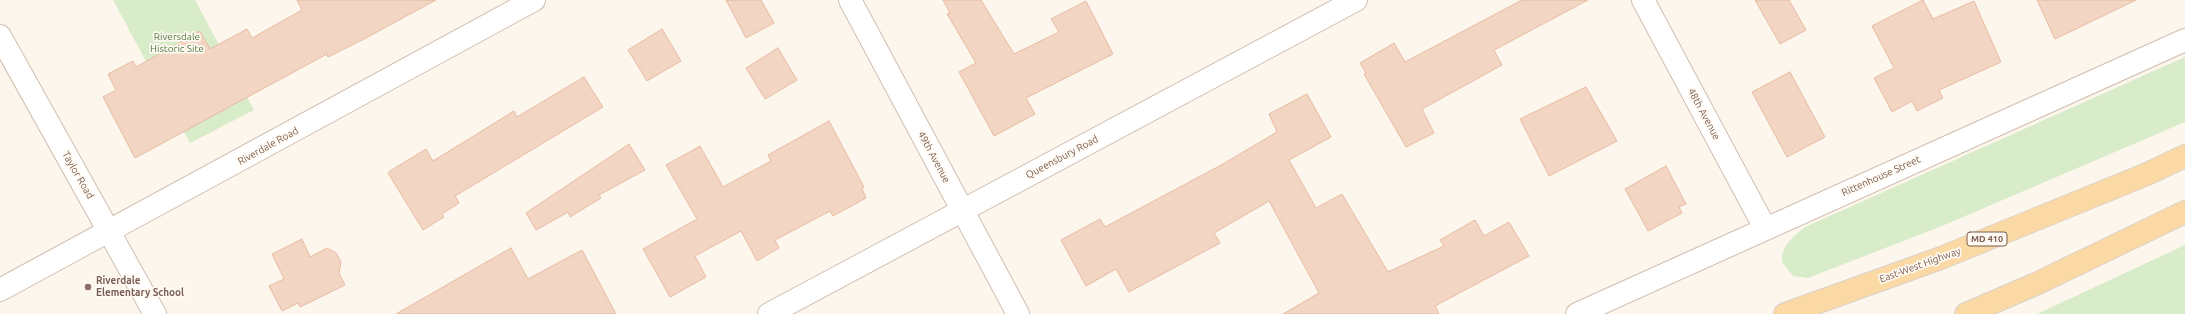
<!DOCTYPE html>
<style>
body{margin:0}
canvas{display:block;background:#fdf6ec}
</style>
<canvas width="2185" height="314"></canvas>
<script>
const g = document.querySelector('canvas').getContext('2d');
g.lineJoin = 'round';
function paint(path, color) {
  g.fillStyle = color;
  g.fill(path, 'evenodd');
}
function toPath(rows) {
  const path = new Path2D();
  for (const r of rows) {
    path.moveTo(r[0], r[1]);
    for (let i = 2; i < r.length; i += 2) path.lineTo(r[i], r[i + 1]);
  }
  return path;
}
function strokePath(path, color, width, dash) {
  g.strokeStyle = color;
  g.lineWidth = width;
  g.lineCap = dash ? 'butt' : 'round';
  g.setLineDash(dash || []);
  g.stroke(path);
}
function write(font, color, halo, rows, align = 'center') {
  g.font = font + ' Ubuntu,sans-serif';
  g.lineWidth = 3.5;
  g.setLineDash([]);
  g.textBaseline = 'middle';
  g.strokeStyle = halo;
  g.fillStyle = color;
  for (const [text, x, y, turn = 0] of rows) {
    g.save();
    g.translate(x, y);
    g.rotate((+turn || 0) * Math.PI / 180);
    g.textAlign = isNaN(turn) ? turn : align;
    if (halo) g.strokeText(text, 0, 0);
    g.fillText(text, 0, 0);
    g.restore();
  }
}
paint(toPath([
 [113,0,195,0,254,110,190,143],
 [2185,57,2185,122,1942,226,1808,278,1793,276,1782,262,1782,255,1786,245,1794,236,1805,227],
 [2185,245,2185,314,2037,314]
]), '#d8ecc9');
const building = toPath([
 [297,0,436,0,362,40,328,57,327,54,135,158,103,97,116,90,108,74,133,61,136,67,200,31,210,49,247,29,252,38,302,10,297,0],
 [726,0,761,0,774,23,746,38,726,0],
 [943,0,981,0,1014,54,1059,32,1051,19,1086,1,1113,54,1026,98,1035,114,994,136,959,72,976,63,947,14,950,13,943,0],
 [1522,0,1588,0,1494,50,1502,65,1422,109,1434,133,1406,147,1364,74,1366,73,1360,63,1394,43,1405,62,1522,0],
 [1755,0,1789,0,1806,30,1780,44,1755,0],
 [1923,0,1933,19,1974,1,2001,62,1939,90,1943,98,1917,111,1912,101,1892,112,1874,78,1894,68,1872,26,1923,0],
 [2037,0,2136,0,2055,39,2037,0],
 [662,29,681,61,647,81,628,50,662,29],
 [778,48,797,80,765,99,746,68,778,48],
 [1790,72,1825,137,1787,157,1752,92,1790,72],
 [584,77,603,107,455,196,459,203,442,214,444,217,423,230,388,173,390,171,426,149,433,161,514,111,517,117,584,77],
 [1586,87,1617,141,1549,176,1520,119,1586,87],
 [1307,94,1331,137,1289,160,1316,208,1342,194,1388,272,1444,246,1440,240,1475,220,1484,236,1509,222,1529,256,1435,306,1439,314,1283,314,1319,293,1269,201,1214,233,1220,243,1129,292,1116,269,1086,286,1061,240,1100,219,1105,227,1223,164,1277,132,1269,114,1307,94],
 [829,121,864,187,862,189,866,198,833,216,830,211,775,240,779,248,757,261,741,231,695,256,706,277,670,297,643,249,697,219,666,165,700,146,723,187,771,161,768,155,829,121],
 [629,144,645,170,599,195,601,198,570,217,568,212,536,230,526,213,629,144],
 [1666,166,1686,204,1679,207,1682,213,1648,231,1625,189,1666,166],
 [302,239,310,257,327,248,336,253,341,262,339,273,345,285,300,307,298,303,282,311,269,286,284,279,272,254,302,239],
 [511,248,528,279,582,250,616,314,396,314,511,248]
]);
paint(building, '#f3d5c3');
strokePath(building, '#e6bba3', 1);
const minor = toPath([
 [850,0,1018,314],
 [1643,0,1765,228],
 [0,36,155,314],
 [0,290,534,0],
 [769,314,1356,0],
 [1577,314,2185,40]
]);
const major = toPath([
 [1785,314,1941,258,2147,174,2185,156],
 [1966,314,2038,283,2185,212]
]);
strokePath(minor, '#d1beb0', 24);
strokePath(major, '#dad1cd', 24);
strokePath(minor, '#fff', 22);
strokePath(major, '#fbd9a5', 22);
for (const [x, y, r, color] of [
 [88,287,4,"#8d6e63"]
]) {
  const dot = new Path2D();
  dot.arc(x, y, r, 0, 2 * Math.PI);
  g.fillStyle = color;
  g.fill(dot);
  strokePath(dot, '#fffaf3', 1.5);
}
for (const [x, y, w] of [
 [1987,239,40]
]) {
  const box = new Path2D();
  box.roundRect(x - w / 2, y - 7, w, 14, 3);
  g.fillStyle = '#fffaf3';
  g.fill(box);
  strokePath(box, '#7a5c4d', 1);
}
write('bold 9px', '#7a5c4d', null, [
 ["MD 410",1987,239]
]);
write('10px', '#537a41', '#fffaf3', [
 ["Riversdale",177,37],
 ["Historic Site",177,49]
]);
write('10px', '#7a5c4d', '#fffaf3', [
 ["48th Avenue",1704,114,62],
 ["Riverdale Road",268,146,-29],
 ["49th Avenue",934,157,62],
 ["Queensbury Road",1062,157,-28],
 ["Taylor Road",78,175,60],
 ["Rittenhouse Street",1881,176,-24],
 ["East-West Highway",1920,265,-20]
]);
write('bold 10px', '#785e54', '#fffaf3', [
 ["Riverdale",96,281],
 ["Elementary School",96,293]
], 'left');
</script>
